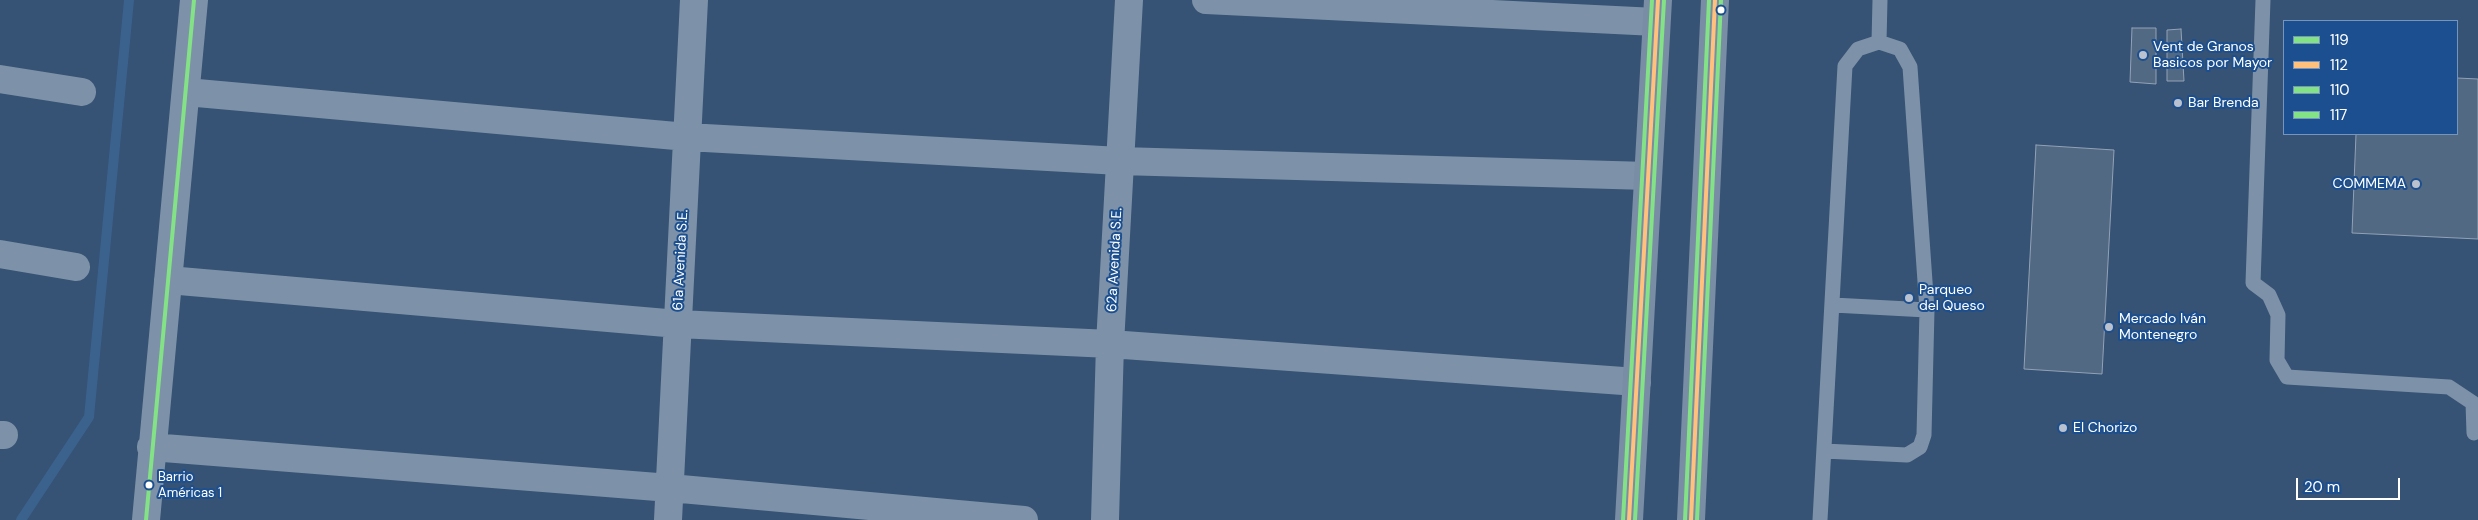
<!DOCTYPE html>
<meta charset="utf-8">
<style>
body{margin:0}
#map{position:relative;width:2478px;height:520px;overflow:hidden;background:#365274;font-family:"DM Sans",sans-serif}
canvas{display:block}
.legend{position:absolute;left:2283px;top:20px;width:175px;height:115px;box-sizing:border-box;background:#1b4f8f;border:1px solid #7695bc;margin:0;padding:6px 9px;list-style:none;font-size:15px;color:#fff}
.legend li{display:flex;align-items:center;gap:10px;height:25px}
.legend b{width:25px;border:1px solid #7695bc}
.scale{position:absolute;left:2296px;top:478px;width:104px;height:22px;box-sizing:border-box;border:2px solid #fff;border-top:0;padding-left:6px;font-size:15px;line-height:18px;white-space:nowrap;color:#fff;-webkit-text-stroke:4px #1b4f8f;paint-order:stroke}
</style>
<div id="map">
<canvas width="2478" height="520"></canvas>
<ul class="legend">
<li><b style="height:6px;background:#83e286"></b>119</li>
<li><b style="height:6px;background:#ffc17b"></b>112</li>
<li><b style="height:6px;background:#83e286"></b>110</li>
<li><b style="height:6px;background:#83e286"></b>117</li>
</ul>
<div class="scale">20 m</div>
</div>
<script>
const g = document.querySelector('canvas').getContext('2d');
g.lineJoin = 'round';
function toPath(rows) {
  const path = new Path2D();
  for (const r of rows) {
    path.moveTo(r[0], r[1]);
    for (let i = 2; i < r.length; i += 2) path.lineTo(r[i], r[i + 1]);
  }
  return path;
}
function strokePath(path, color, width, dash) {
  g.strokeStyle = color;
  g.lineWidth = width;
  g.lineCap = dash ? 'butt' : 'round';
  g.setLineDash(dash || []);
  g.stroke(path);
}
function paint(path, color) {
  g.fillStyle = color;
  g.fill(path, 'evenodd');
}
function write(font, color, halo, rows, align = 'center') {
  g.font = font + ' "DM Sans",sans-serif';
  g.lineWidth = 4;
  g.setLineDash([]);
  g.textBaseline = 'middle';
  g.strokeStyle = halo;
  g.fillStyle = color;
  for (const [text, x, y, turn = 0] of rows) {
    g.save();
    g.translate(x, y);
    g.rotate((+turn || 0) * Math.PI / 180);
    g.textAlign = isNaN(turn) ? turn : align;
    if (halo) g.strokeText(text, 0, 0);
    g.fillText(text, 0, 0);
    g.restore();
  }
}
strokePath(toPath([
 [21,520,89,417,129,0]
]), '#3b618d', 10);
const building = toPath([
 [2132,28,2156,28,2156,84,2130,82,2132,28],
 [2181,29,2184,81,2167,81,2167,30,2181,29],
 [2457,78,2478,79,2478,239,2352,233,2356,134,2457,134,2457,78],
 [2036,145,2114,150,2102,374,2024,369,2036,145]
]);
paint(building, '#526984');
strokePath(building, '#92a2b6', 1);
strokePath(toPath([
 [2263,0,2253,283,2269,295,2278,315,2277,360,2287,377,2449,387,2473,403,2474,433],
 [1833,305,1927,310],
 [1824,451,1907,455,1920,447,1924,435,1927,310,1910,67,1900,49,1879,42],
 [1820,520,1845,66,1858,49,1879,42,1880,0]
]), '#7d92a8', 15);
strokePath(toPath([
 [1206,0,1656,22],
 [0,79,82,92],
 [186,92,687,137,1120,161,1648,176],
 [0,254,76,267],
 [168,280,678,324,1110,344,1637,382],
 [0,435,4,435],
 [151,447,670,488,1024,520],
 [146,520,194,0],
 [668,520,694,0],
 [1105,520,1110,344,1129,0]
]), '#7d92a8', 28);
strokePath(toPath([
 [1629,520,1658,0],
 [1691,520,1715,0]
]), '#798da4', 28);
strokePath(toPath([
 [146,520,194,0]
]), '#83e286', 4);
strokePath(toPath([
 [1629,520,1658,0],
 [1691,520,1715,0]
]), '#ffc17b', 4);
strokePath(toPath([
 [1635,520,1664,0],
 [1697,520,1721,0]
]), '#83e286', 4);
strokePath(toPath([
 [1623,520,1652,0],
 [1685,520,1709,0]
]), '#83e286', 4);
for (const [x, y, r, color] of [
 [1721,10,4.5,"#fff"],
 [2143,55,5,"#b9c2ce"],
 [2178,103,5,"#b9c2ce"],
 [2416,184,5,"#b9c2ce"],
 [1909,298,5,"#b9c2ce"],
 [2109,327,5,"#b9c2ce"],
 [2063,428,5,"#b9c2ce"],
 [149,485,4.5,"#fff"]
]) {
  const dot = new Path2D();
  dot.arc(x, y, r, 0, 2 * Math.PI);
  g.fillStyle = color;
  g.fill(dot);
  strokePath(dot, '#1b4f8f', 2);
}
write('13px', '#fff', '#1b4f8f', [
 ["Barrio",158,478],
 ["Américas 1",158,494]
], 'left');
write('14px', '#fff', '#1b4f8f', [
 ["Vent de Granos",2153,47],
 ["Basicos por Mayor",2153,63],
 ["Bar Brenda",2188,103],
 ["COMMEMA",2406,184,"right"],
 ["Parqueo",1919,290],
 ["del Queso",1919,306],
 ["Mercado Iván",2119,319],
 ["Montenegro",2119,335],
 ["El Chorizo",2073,428]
], 'left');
write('14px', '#fff', '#1b4f8f', [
 ["61a Avenida S.E.",681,260,-87],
 ["62a Avenida S.E.",1115,260,-87]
]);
</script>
